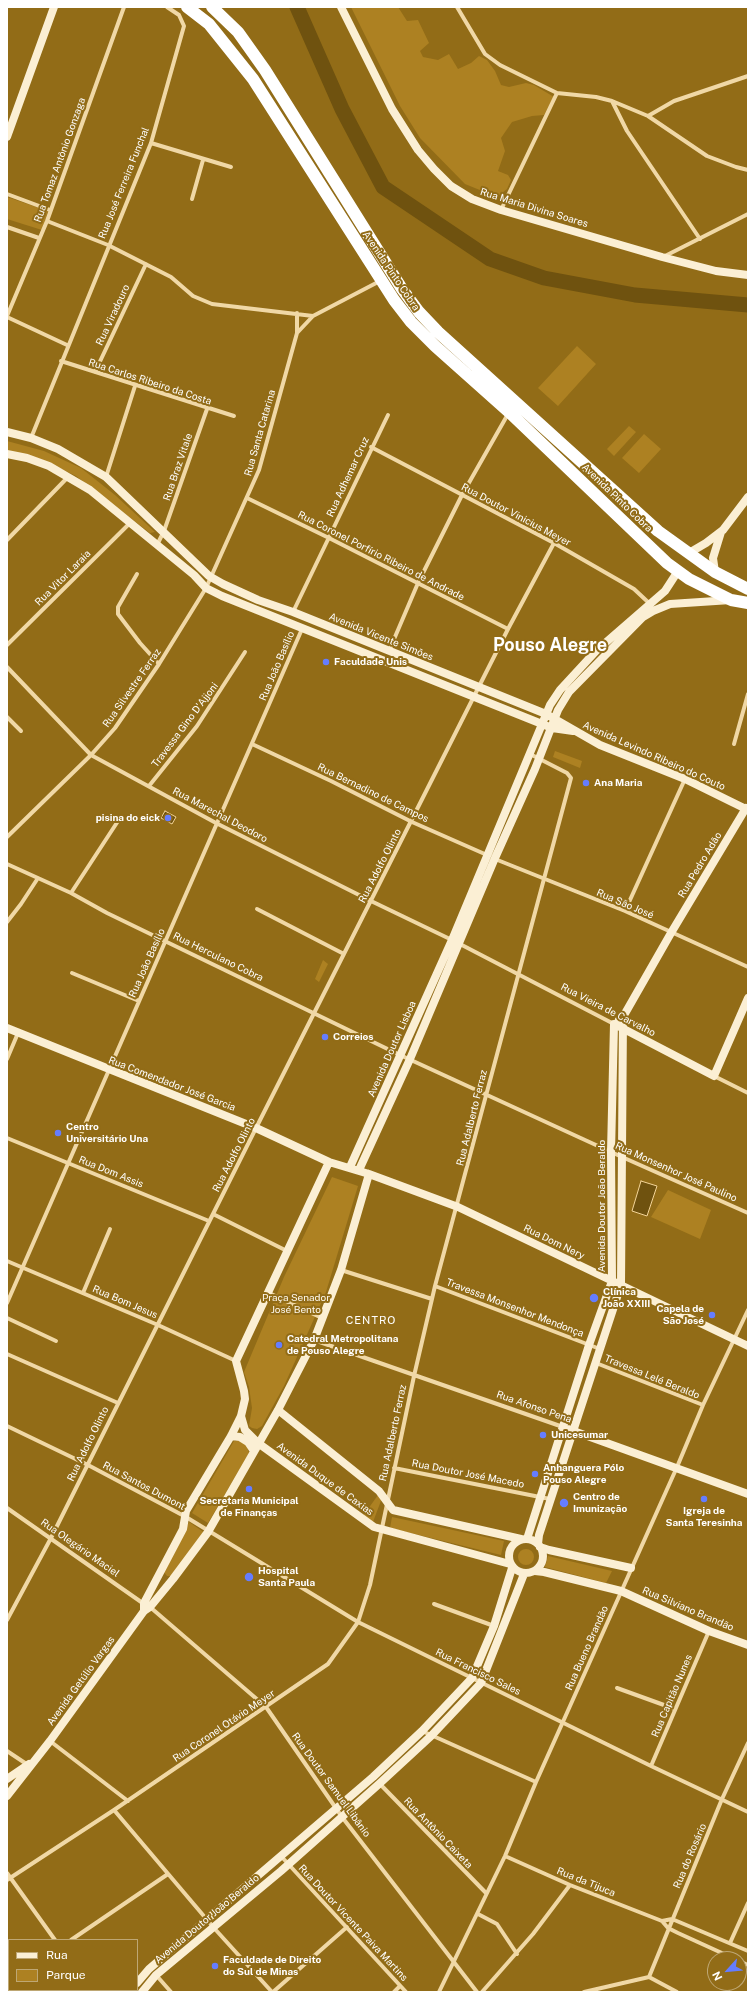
<!DOCTYPE html>
<meta charset="utf-8">
<style>
body{margin:0}
#map{position:relative;width:755px;height:1999px;overflow:hidden;background:#926c17;font-family:"Public Sans",sans-serif}
canvas{display:block}
.frame{position:absolute;inset:0;border:8px solid #fff;pointer-events:none}
.legend{position:absolute;left:8px;top:1939px;width:130px;height:52px;box-sizing:border-box;background:#926c17;border:1px solid #bea774;margin:0;padding:5px 7px;list-style:none;font-size:12px;color:#fff}
.legend li{display:flex;align-items:center;gap:8px;height:20px}
.legend b{width:20px;border:1px solid #bea774}
.north{position:absolute;left:707px;top:1951px;width:40px;height:40px;box-sizing:border-box;background:#926c17;border:1px solid #bea774;border-radius:50%;rotate:243deg;font-size:11px;font-weight:700;line-height:16px;text-align:center;color:#fff}
.north::after{content:'';display:block;margin:auto;width:14px;height:18px;background:#657dff;clip-path:polygon(50% 0,100% 100%,50% 72%,0 100%)}
</style>
<div id="map">
<canvas width="755" height="1999"></canvas>
<div class="frame"></div>
<ul class="legend">
<li><b style="height:5px;background:#fbefd4"></b>Rua</li>
<li><b style="height:11px;background:#ad8122"></b>Parque</li>
</ul>
<div class="north">N</div>
</div>
<script>
const g = document.querySelector('canvas').getContext('2d');
g.lineJoin = 'round';
function paint(path, color) {
  g.fillStyle = color;
  g.fill(path, 'evenodd');
}
function toPath(rows) {
  const path = new Path2D();
  for (const r of rows) {
    if (r.length === 3) {
      path.moveTo(r[0] + r[2], r[1]);
      path.arc(r[0], r[1], r[2], 0, 2 * Math.PI);
      continue;
    }
    path.moveTo(r[0], r[1]);
    for (let i = 2; i < r.length; i += 2) path.lineTo(r[i], r[i + 1]);
  }
  return path;
}
function strokePath(path, color, width, dash) {
  g.strokeStyle = color;
  g.lineWidth = width;
  g.lineCap = dash ? 'butt' : 'round';
  g.setLineDash(dash || []);
  g.stroke(path);
}
function write(font, color, halo, rows, align = 'center') {
  g.font = font + ' "Public Sans",sans-serif';
  g.lineWidth = 4;
  g.setLineDash([]);
  g.textBaseline = 'middle';
  g.strokeStyle = halo;
  g.fillStyle = color;
  for (const [text, x, y, turn = 0] of rows) {
    g.save();
    g.translate(x, y);
    g.rotate((+turn || 0) * Math.PI / 180);
    g.textAlign = isNaN(turn) ? turn : align;
    if (halo) g.strokeText(text, 0, 0);
    g.fillText(text, 0, 0);
    g.restore();
  }
}
paint(toPath([
 [351,7,398,7,407,21,418,20,429,43,420,51,423,57,438,60,449,54,458,69,471,63,479,56,487,60,495,71,501,85,509,87,526,83,534,85,554,97,544,115,532,116,512,122,501,138,505,151,498,171,508,175,511,180,507,189,497,197,465,184,420,138,400,106],
 [7,197,48,211,42,230,7,219],
 [577,346,596,364,558,406,538,388],
 [629,426,636,432,614,456,607,449],
 [644,434,661,449,639,473,622,458],
 [7,441,44,451,81,468,115,495,155,532,150,533,76,476,41,459,7,450],
 [555,751,582,761,580,768,553,757],
 [323,960,328,964,319,982,315,979],
 [332,1177,358,1186,326,1292,284,1386,262,1426,257,1429,252,1428,249,1426,252,1408,249,1387,244,1372,284,1277],
 [668,1190,711,1210,700,1239,651,1217],
 [241,1440,247,1446,249,1453,208,1523,192,1513,234,1441],
 [378,1495,382,1498,373,1522,363,1516],
 [392,1517,504,1541,501,1555,390,1528],
 [189,1522,205,1533,172,1576,167,1576,163,1571],
 [526,1557,8],
 [548,1556,612,1571,606,1583,545,1567]
]), '#ad8122');
const water = toPath([
 [165,811,176,817,172,824,161,818,165,811],
 [641,1181,657,1186,647,1216,632,1211,641,1181]
]);
paint(water, '#6f520f');
strokePath(water, '#f3d498', 1);
strokePath(toPath([
 [297,7,342,109,383,187,490,259,544,278,635,295,748,305]
]), '#6f520f', 15);
strokePath(toPath([
 [457,7,485,54,500,65,557,93,596,97,612,101,648,116,707,156,736,167,748,170],
 [612,101,627,131,700,239],
 [648,116,674,101,748,76],
 [151,143,231,167],
 [7,194,50,210],
 [192,199,203,160],
 [501,210,557,93],
 [47,221,108,245,171,277,193,296,212,304,313,316,380,281],
 [7,227,39,238],
 [665,256,748,214],
 [7,316,47,221,124,7],
 [7,317,67,345],
 [297,333,313,316],
 [61,361,234,416],
 [95,372,146,264],
 [31,438,151,143,184,26,179,15,167,7],
 [371,447,554,543,634,589,649,603],
 [106,477,135,386],
 [247,498,329,538,508,629],
 [7,540,68,477],
 [157,545,164,531,207,409],
 [137,574,118,607,118,614,140,643,159,664],
 [293,612,388,415],
 [7,645,130,523],
 [389,651,418,583,462,495,508,414],
 [7,667,91,755,216,823,371,901,452,940],
 [7,717,21,731],
 [252,744,331,781,412,822,487,855],
 [734,744,748,694],
 [149,786,197,726,245,652],
 [7,837,91,755,115,728,159,664,206,588,259,470,297,333,297,313],
 [495,859,625,911,748,967],
 [7,864,71,893,107,913,400,1055,622,1157,748,1213],
 [71,893,118,821],
 [257,909,344,954],
 [625,911,685,779],
 [7,922,21,904,38,878],
 [458,943,614,1024],
 [72,973,139,1001],
 [7,1059,18,1033],
 [714,1076,748,1093],
 [7,1138,209,1221],
 [213,1214,287,1251],
 [7,1261,158,1325,236,1361],
 [341,1270,432,1299],
 [435,1286,600,1349],
 [83,1293,110,1229],
 [269,1293,322,1318],
 [7,1303,302,629],
 [7,1318,56,1341],
 [314,1340,563,1427],
 [7,1354,118,1403],
 [596,1363,703,1405],
 [7,1426,88,1465,186,1517,358,1622,651,1766,748,1812],
 [394,1468,550,1499],
 [7,1508,144,1604],
 [434,1604,494,1626],
 [150,1607,266,1707,342,1817,477,1992],
 [7,1620,51,1538,253,1134,508,629,554,543],
 [617,1688,675,1709],
 [422,1731,536,1782],
 [50,1741,128,1801],
 [7,1751,28,1765],
 [651,1766,709,1631],
 [379,1783,486,1893],
 [114,1810,214,1928,272,1992],
 [280,1855,406,1992],
 [505,1856,570,1885,662,1921,668,1928,678,1933,735,1959],
 [7,1873,55,1940],
 [7,1880,114,1810,328,1664,358,1622,370,1585,414,1376,435,1286,571,778,567,773,530,754],
 [478,1914,497,1924,517,1954],
 [662,1921,672,1919,748,1951],
 [71,1940,168,1874],
 [730,1943,748,1903],
 [739,1961,748,1965],
 [739,1970,743,1963],
 [156,1975,171,1992],
 [649,1977,722,1799,748,1743],
 [91,1990,93,1992],
 [273,1992,347,1927],
 [394,1992,400,1986],
 [439,1992,505,1856,536,1782,677,1467,703,1405,748,1310],
 [482,1992,533,1934,570,1885],
 [584,1992,649,1977,677,1992],
 [727,1992,732,1983]
]), '#f0d8a6', 4);
strokePath(toPath([
 [341,7,392,109,418,150,434,169,451,186,472,199,501,210,662,257,716,271,748,275],
 [7,137,54,7],
 [7,432,31,438,58,449,106,477,209,576,223,584,258,600,293,612,546,714,600,745,685,779,748,810],
 [7,454,27,458,49,466,90,490,194,575,206,588,222,596,552,728,573,731],
 [689,553,706,543,723,530,748,497],
 [715,572,713,558,721,532],
 [619,1020,623,1017,671,933,746,808],
 [620,1027,714,1076,748,998],
 [7,1028,256,1128,329,1162],
 [350,1167,452,940,550,705,560,690,596,651,665,591,678,571],
 [359,1170,410,1059,495,858,535,769,558,710,569,692,643,617,653,611,670,604,731,600],
 [369,1174,458,1207,748,1346],
 [278,1410,379,1491,393,1510,521,1539],
 [241,1416,245,1430,258,1443,374,1527,510,1564],
 [568,1429,748,1494],
 [231,1436,240,1437,248,1442,254,1451],
 [526,1556,17],
 [527,1539,589,1345,612,1281,611,1152,614,1024],
 [538,1544,539,1535,621,1285,623,1017],
 [540,1547,549,1550,631,1568],
 [535,1571,544,1572,621,1591,709,1631,748,1645],
 [7,1779,29,1764],
 [7,1796,50,1741,144,1611,150,1607,173,1579,208,1532,278,1410,314,1340,341,1270,369,1174,329,1162,236,1361,244,1391,245,1399,241,1416,231,1436,186,1511,183,1529,144,1603,144,1611],
 [137,1983,149,1969,373,1777,422,1731,472,1678,494,1626,512,1568],
 [129,1992,131,1990],
 [142,1992,156,1975,281,1871,379,1784,431,1736,481,1683,524,1574]
]), '#fbefd4', 8);
strokePath(toPath([
 [187,7,209,24,253,79,394,300,411,322,435,346,509,412,667,563,689,579,731,600,748,603],
 [212,7,238,32,265,70,402,289,419,312,438,332,658,531,715,572,748,589]
]), '#fff', 12);
for (const [x, y, r, color] of [
 [326,662,4,"#657dff"],
 [586,783,4,"#657dff"],
 [168,818,4,"#657dff"],
 [325,1037,4,"#657dff"],
 [58,1133,4,"#657dff"],
 [594,1298,5,"#657dff"],
 [712,1315,4,"#657dff"],
 [279,1345,4,"#657dff"],
 [543,1435,4,"#657dff"],
 [535,1474,4,"#657dff"],
 [249,1489,4,"#657dff"],
 [704,1499,4,"#657dff"],
 [564,1503,5,"#657dff"],
 [249,1577,5,"#657dff"],
 [215,1966,4,"#657dff"]
]) {
  const dot = new Path2D();
  dot.arc(x, y, r, 0, 2 * Math.PI);
  g.fillStyle = color;
  g.fill(dot);
  strokePath(dot, '#926c17', 1.5);
}
write('10px', '#fff', '#926c17', [
 ["Rua Tomaz Antônio Gonzaga",60,160,-70],
 ["Rua José Ferreira Funchal",124,183,-68],
 ["Rua Maria Divina Soares",534,208,17],
 ["Avenida Pinto Cobra",391,271,56],
 ["Rua Viradouro",113,315,-65],
 ["Rua Carlos Ribeiro da Costa",150,382,18],
 ["Rua Santa Catarina",260,433,-74],
 ["Rua Braz Vitale",178,467,-71],
 ["Rua Adhemar Cruz",348,477,-65],
 ["Avenida Pinto Cobra",617,498,44],
 ["Rua Doutor Vinicius Meyer",516,515,28],
 ["Rua Coronel Porfírio Ribeiro de Andrade",381,556,27],
 ["Rua Vitor Laraia",63,578,-45],
 ["Avenida Vicente Simões",381,637,22],
 ["Rua João Basílio",277,666,-67],
 ["Rua Silvestre Ferraz",132,688,-55],
 ["Travessa Gino D'Ajjoni",185,725,-53],
 ["Avenida Levindo Ribeiro do Couto",654,756,24],
 ["Rua Bernadino de Campos",373,793,26],
 ["Rua Marechal Deodoro",220,815,28],
 ["Rua Pedro Adão",700,865,-59],
 ["Rua Adolfo Olinto",380,866,-63],
 ["Rua São José",625,904,23],
 ["Rua Herculano Cobra",218,957,26],
 ["Rua João Basílio",147,963,-66],
 ["Rua Vieira de Carvalho",608,1010,27],
 ["Avenida Doutor Lisboa",392,1049,-66],
 ["Rua Comendador José Garcia",172,1084,21],
 ["Rua Adalberto Ferraz",472,1118,-76],
 ["Rua Adolfo Olinto",234,1155,-63],
 ["Rua Dom Assis",111,1172,22],
 ["Rua Monsenhor José Paulino",676,1172,24],
 ["Avenida Doutor João Beraldo",602,1206,-90],
 ["Rua Dom Nery",554,1242,26],
 ["Rua Bom Jesus",125,1302,23],
 ["Travessa Monsenhor Mendonça",515,1308,21],
 ["Travessa Lelé Beraldo",652,1377,22],
 ["Rua Afonso Pena",534,1407,19],
 ["Rua Adalberto Ferraz",393,1433,-78],
 ["Rua Adolfo Olinto",88,1444,-64],
 ["Rua Doutor José Macedo",468,1474,11],
 ["Avenida Duque de Caxias",325,1479,36],
 ["Rua Santos Dumont",144,1486,28],
 ["Rua Olegário Maciel",80,1548,35],
 ["Rua Silviano Brandão",688,1609,23],
 ["Rua Bueno Brandão",587,1648,-66],
 ["Rua Francisco Sales",478,1672,26],
 ["Avenida Getúlio Vargas",81,1681,-54],
 ["Rua Capitão Nunes",672,1696,-67],
 ["Rua Coronel Otávio Meyer",224,1726,-34],
 ["Rua Doutor Samuel Libânio",331,1785,54],
 ["Rua Antônio Caixeta",438,1833,46],
 ["Rua do Rosário",690,1856,-67],
 ["Rua da Tijuca",586,1882,22],
 ["Avenida Doutor João Beraldo",207,1919,-40],
 ["Rua Doutor Vicente Paiva Martins",353,1923,47]
]);
write('bold 10px', '#fff', '#926c17', [
 ["Faculdade Unis",334,662],
 ["Ana Maria",594,783],
 ["pisina do eick",160,818,"right"],
 ["Correios",333,1037],
 ["Centro",66,1127],
 ["Universitário Una",66,1139],
 ["Clínica",603,1292],
 ["João XXIII",603,1304],
 ["Capela de",704,1309,"right"],
 ["São José",704,1321,"right"],
 ["Catedral Metropolitana",287,1339],
 ["de Pouso Alegre",287,1351],
 ["Unicesumar",551,1435],
 ["Anhanguera Pólo",543,1468],
 ["Pouso Alegre",543,1480],
 ["Centro de",573,1497],
 ["Imunização",573,1509],
 ["Secretaria Municipal",249,1501,"center"],
 ["de Finanças",249,1513,"center"],
 ["Igreja de",704,1511,"center"],
 ["Santa Teresinha",704,1523,"center"],
 ["Hospital",258,1571],
 ["Santa Paula",258,1583],
 ["Faculdade de Direito",223,1960],
 ["do Sul de Minas",223,1972]
], 'left');
write('10px', '#fef8ed', '#926c17', [
 ["Praça Senador",296,1298],
 ["José Bento",296,1310]
]);
g.letterSpacing = '1px';
write('11px', '#fff', '#926c17', [
 ["CENTRO",371,1321]
]);
g.letterSpacing = '0px';
write('bold 18px', '#fff', '#926c17', [
 ["Pouso Alegre",550,645]
]);
</script>
